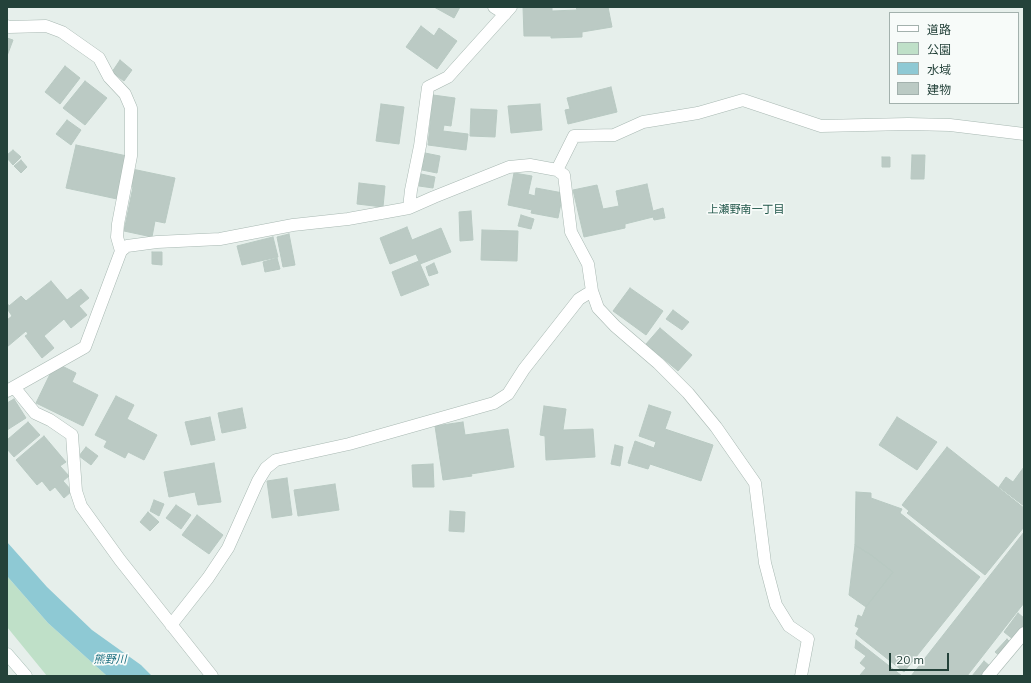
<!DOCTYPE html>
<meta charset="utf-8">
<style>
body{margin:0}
#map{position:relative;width:1031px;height:683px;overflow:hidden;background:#e6efeb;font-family:Mulish,"Noto Sans JP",sans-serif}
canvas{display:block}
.frame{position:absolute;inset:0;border:8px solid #24423a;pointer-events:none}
.legend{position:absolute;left:889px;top:12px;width:130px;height:92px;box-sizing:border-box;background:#f7fbf9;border:1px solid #a3b1ad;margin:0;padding:5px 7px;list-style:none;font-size:12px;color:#24423a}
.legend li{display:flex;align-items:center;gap:8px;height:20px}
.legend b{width:20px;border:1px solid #a3b1ad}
.scale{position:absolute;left:889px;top:653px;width:60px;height:18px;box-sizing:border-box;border:2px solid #24423a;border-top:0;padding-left:5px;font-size:12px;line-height:14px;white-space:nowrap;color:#24423a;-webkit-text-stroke:3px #f7fbf9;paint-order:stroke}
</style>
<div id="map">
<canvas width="1031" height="683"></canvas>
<div class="frame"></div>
<ul class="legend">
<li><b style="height:5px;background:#fff"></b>道路</li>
<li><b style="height:11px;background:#bfe0c8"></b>公園</li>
<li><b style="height:11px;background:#8ec9d4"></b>水域</li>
<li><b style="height:11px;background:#bbcac4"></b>建物</li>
</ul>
<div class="scale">20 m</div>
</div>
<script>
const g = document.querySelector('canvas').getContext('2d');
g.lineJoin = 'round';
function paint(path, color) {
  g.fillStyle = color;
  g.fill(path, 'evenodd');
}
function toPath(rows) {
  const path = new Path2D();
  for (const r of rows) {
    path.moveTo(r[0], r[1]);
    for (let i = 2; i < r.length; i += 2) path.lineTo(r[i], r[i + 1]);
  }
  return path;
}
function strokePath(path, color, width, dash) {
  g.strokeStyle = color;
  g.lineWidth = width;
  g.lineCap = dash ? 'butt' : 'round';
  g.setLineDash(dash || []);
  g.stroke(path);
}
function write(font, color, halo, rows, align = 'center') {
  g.font = font + ' Mulish,"Noto Sans JP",sans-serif';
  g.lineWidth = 3.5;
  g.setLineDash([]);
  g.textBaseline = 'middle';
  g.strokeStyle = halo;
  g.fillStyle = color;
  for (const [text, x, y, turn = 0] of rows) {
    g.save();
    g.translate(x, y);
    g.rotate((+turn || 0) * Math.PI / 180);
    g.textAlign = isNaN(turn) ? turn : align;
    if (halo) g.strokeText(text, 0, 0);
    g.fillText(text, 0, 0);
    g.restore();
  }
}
paint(toPath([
 [7,576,48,623,107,676,47,676,7,627]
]), '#bfe0c8');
paint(toPath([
 [7,542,47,587,92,630,141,665,152,676,107,676,48,623,7,576]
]), '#8ec9d4');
const building = toPath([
 [434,7,460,7,454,18,434,7],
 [523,7,552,7,552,11,577,10,576,7,608,7,612,27,582,32,582,37,551,38,551,36,524,36,523,7],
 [421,26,434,36,439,28,457,41,437,69,406,47,421,26],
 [7,38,13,40,7,56,7,38],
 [120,60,132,70,124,81,112,72,120,60],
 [65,66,80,78,60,104,45,92,65,66],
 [85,81,107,98,85,125,63,108,85,81],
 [611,87,617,112,568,124,565,110,570,109,567,98,611,87],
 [433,95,455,98,451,126,444,125,443,131,468,134,466,150,428,145,433,95],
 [381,104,404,107,399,144,376,141,381,104],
 [540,104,542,130,511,133,508,106,540,104],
 [471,109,497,110,495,137,470,136,471,109],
 [67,120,81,130,71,145,56,134,67,120],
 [76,145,127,156,117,199,66,188,76,145],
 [13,150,21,157,13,165,7,158,7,155,13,150],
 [425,153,440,156,437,173,422,170,425,153],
 [912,155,925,155,924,179,911,179,912,155],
 [882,157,890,157,890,167,882,167,882,157],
 [21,160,27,167,21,173,14,166,21,160],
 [132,169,175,178,165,223,155,221,152,237,124,231,133,187,129,186,132,169],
 [514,173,532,176,528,194,535,196,536,188,563,193,558,218,531,213,532,210,508,205,514,173],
 [421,174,435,177,433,188,419,186,421,174],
 [359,183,385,186,383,207,357,204,359,183],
 [647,184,653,211,663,208,665,218,654,220,653,217,625,224,625,228,584,237,573,190,597,185,603,209,619,206,616,191,647,184],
 [471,211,473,240,460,241,459,212,471,211],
 [521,215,534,219,531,229,518,226,521,215],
 [407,227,412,240,441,228,451,252,420,264,429,285,401,296,392,272,419,261,416,254,390,264,380,238,407,227],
 [482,230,518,231,517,261,481,260,482,230],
 [289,234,295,265,283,267,277,237,289,234],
 [273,237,278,257,242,265,237,246,273,237],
 [152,252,162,252,162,265,152,264,152,252],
 [277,258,280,269,265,272,263,262,277,258],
 [434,263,438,273,429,276,426,267,434,263],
 [51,281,67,300,81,289,89,298,79,306,87,315,71,328,64,319,44,336,54,348,42,358,25,336,28,334,26,331,7,347,7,320,12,316,8,310,7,311,7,303,9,306,21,296,26,301,51,281],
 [630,288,663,311,646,335,613,311,630,288],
 [673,310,689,322,682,330,666,319,673,310],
 [660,328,692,355,678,371,646,344,660,328],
 [62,366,76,373,72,382,98,395,83,426,36,403,51,372,62,366],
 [116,396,134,405,127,419,157,435,144,460,128,452,125,458,104,447,107,441,95,435,116,396],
 [14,399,26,418,7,430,7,403,14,399],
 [649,405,671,412,665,429,713,445,701,481,650,464,648,469,628,463,635,441,654,448,656,442,639,436,649,405],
 [544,406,566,409,563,430,593,429,595,457,546,460,545,436,540,435,544,406],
 [242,408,246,428,222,433,218,413,242,408],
 [210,417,215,440,191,445,185,422,210,417],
 [897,417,937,442,917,470,879,445,897,417],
 [28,422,40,435,14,457,7,449,7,440,28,422],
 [463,422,465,435,508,429,514,467,471,474,472,476,443,480,435,426,463,422],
 [44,436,66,462,60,466,69,476,63,481,72,491,64,498,55,487,50,491,42,481,37,485,16,460,44,436],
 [615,445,623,447,620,466,611,464,615,445],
 [86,447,98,456,91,465,79,456,86,447],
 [947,447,1024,508,1024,527,985,575,907,513,909,511,902,505,947,447],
 [214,463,221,502,198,505,195,492,169,497,164,472,214,463],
 [433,464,434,487,413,487,412,465,433,464],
 [1024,467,1024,506,999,487,1006,477,1013,482,1024,467],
 [287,478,292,515,272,518,267,481,287,478],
 [335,484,339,510,298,516,294,490,335,484],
 [856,492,871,493,871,498,902,509,900,513,980,577,904,672,856,634,859,628,855,626,858,615,862,617,866,607,893,572,871,555,855,545,856,492],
 [154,500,164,504,159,516,150,511,154,500],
 [176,505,191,515,181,529,166,518,176,505],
 [450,511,465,512,464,532,449,531,450,511],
 [148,512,159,522,150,531,140,522,148,512],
 [197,515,223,535,209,554,182,535,197,515],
 [1024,532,1024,603,967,676,911,676,1024,532],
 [855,545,871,555,893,572,866,607,849,595,855,545],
 [1018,613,1024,618,1024,628,1014,640,1004,632,1018,613],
 [1007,639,1011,643,1000,656,995,652,1007,639],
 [856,640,902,676,861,676,860,675,866,668,860,663,866,656,855,648,856,640],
 [984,661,991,667,983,676,972,676,984,661]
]);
paint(building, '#bbcac4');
strokePath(building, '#b8c9c2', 1);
const minor = toPath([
 [494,7,505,14],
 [7,26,9,27,46,26,62,32,99,58,109,77,125,94,131,108,131,156,118,224,117,237,121,251],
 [557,170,574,136,614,135,643,122,698,113,743,100,821,126,908,124,950,125,1024,134],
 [409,208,411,190,420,146,428,87,448,77,511,7],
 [14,387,35,413,50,420,72,435,76,491,81,506,120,560,212,676],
 [7,391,85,347,121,251,127,246,157,242,220,239,293,225,348,219,409,208,434,197,509,167,530,165,557,170,564,175,571,232,588,264,592,291,598,308,615,326,658,363,688,393,716,427,755,483,765,563,776,605,789,626,808,639,801,676],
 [171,625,208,578,228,548,258,481,266,468,276,460,349,444,494,403,508,394,524,369,579,299,592,291],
 [988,676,1024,633]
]);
const secondary = toPath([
 [7,654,26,676]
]);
strokePath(minor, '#a8b8b2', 13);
strokePath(secondary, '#a4bbb3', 13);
strokePath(minor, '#fff', 12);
strokePath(secondary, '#fff', 12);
write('11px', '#1f5548', '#f7fbf9', [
 ["上瀬野南一丁目",746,210]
]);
write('italic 11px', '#1c6f80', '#f7fbf9', [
 ["熊野川",110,660]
]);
</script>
